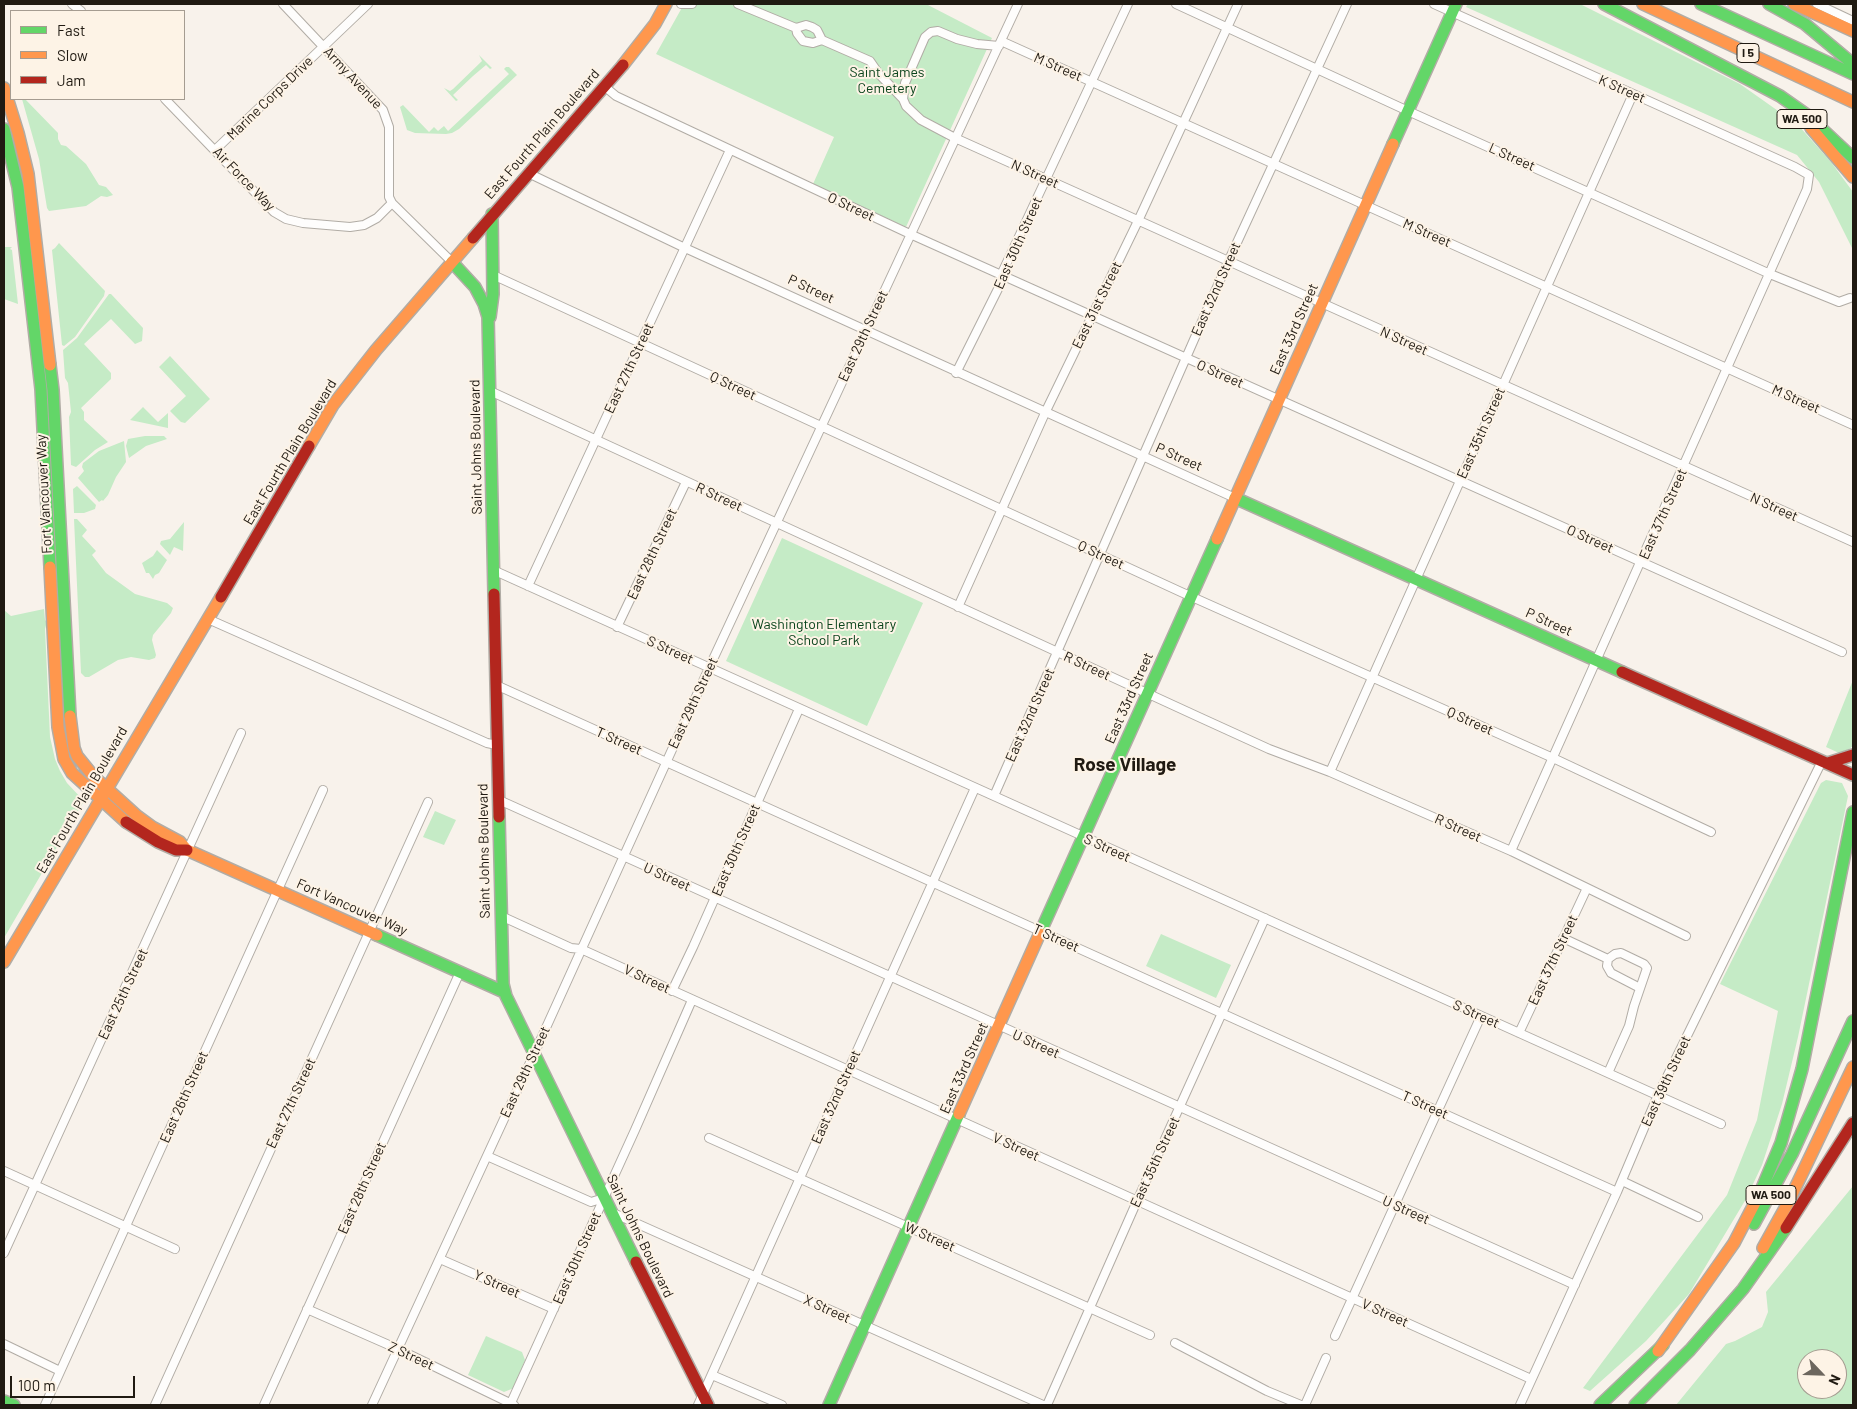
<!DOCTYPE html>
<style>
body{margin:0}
#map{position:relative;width:1857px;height:1409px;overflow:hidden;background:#f8f2eb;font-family:Barlow,sans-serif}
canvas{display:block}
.frame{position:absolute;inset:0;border:5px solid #201a12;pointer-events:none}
.legend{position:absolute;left:10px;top:10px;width:175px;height:90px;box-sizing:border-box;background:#fdf3e6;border:1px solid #a59c91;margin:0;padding:6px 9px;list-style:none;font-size:15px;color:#201a12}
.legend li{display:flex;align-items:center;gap:10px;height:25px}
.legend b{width:25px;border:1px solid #a59c91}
.north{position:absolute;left:1797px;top:1349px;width:50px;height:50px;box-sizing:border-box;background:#fdf3e6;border:1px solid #a59c91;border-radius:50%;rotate:114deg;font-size:14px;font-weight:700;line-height:20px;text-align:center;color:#201a12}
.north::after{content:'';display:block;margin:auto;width:18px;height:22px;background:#6c665e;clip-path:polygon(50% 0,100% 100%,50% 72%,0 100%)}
.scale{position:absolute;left:10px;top:1376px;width:125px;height:22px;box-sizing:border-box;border:2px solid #201a12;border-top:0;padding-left:6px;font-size:15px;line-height:18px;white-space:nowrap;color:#201a12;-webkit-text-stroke:4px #fdf3e6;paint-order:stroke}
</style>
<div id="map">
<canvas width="1857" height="1409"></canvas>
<div class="frame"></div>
<ul class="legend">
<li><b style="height:6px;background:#63d668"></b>Fast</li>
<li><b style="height:6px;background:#ff974d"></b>Slow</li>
<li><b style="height:6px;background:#b3261e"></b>Jam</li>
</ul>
<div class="north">N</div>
<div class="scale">100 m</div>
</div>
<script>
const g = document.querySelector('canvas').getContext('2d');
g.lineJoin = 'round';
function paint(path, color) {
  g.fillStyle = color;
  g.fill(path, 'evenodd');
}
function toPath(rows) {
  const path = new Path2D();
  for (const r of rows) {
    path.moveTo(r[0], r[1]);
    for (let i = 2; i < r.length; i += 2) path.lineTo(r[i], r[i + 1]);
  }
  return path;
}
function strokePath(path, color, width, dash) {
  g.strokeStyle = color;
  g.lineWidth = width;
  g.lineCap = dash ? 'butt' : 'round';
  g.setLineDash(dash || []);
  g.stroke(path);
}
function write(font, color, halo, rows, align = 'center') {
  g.font = font + ' Barlow,sans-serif';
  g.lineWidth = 4;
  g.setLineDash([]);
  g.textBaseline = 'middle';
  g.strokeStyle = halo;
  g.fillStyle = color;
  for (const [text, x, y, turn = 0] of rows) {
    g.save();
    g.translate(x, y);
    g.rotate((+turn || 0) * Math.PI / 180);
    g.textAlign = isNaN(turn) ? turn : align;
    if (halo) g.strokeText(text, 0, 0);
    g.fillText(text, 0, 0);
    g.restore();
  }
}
paint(toPath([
 [684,4,926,4,992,38,906,227,813,184,834,137,656,54],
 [1468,4,1580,4,1740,84,1798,125,1831,162,1853,192,1853,250,1819,182,1797,155,1466,7],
 [479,55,492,68,490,69,486,65,473,76,453,95,458,100,456,101,444,88,450,91,453,89,482,61],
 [506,67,509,67,517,75,459,129,452,133,446,134,415,133,407,130,400,107,403,105,429,132,434,127,438,131,444,126,448,131,509,74,504,69],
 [22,99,25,99,58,133,58,139,61,145,66,146,86,164,99,185,106,187,113,195,107,197,101,196,86,206,49,211,47,208,39,159],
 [59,243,105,291,104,296,75,337,64,346,62,345,52,250,55,248],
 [4,247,12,247,10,249,12,250,18,304,4,299],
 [109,294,111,294,143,328,142,341,135,344,111,319,84,344,111,373,111,379,81,408,84,412,84,420,108,442,95,450,76,467,71,465,69,417,71,412,68,383,65,378,63,350,77,338],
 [170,356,210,399,185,423,181,422,170,411,186,396,159,367],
 [143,407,158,422,168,413,168,428,130,420],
 [145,436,164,436,167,439,146,446,129,458,126,446,128,439],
 [124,441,126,462,116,477,108,495,103,501,102,500,99,502,78,478,84,471,82,467,83,463,99,451],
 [77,486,96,505,95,509,84,513,74,513,73,489],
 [74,519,77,519,87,530,82,536,96,551,92,555,106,573,135,594,167,603,173,608,171,613,153,635,152,640,156,655,155,658,149,660,131,657,118,660,89,677,85,677,81,673],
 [184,522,183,551,174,547,170,555,160,544,161,541,170,539],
 [782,538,923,603,867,726,726,661],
 [157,550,167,560,159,573,155,575,153,579,149,573,146,573,142,563,153,556],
 [44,609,45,620,47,622,45,629,50,737,55,759,60,771,67,783,84,801,4,938,4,610,11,616],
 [1853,680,1853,746,1849,749,1839,753,1826,747],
 [1826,780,1842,783,1848,796,1798,1037,1782,1104,1762,1165,1746,1199,1689,1294,1646,1341,1590,1391,1583,1388,1727,1195,1757,1120,1778,1011,1720,984,1821,783],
 [435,811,456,820,444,845,423,837],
 [1161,934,1231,965,1216,998,1146,966],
 [1853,1186,1853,1405,1676,1405,1726,1344,1735,1341,1762,1327,1768,1312,1766,1292],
 [1807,1359,1837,1359,1837,1389,1807,1389],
 [486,1336,522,1352,525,1360,514,1388,504,1392,468,1375]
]), '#c5ebc6');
const street = toPath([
 [72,4,81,11],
 [283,4,383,110,389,127,389,197,392,203,452,262],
 [681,4,692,4],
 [738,4,796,28,806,25,812,27,817,30,822,40,870,61,879,74,903,99],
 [1176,4,1408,111,1770,274,1839,302,1850,298],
 [1434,4,1795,167,1809,175,1807,189,1511,851],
 [1817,4,1853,21],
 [796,28,797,33,803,41,813,43,822,40],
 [1001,41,1853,425],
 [999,46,977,44,957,39,938,31,931,32,925,37,905,83,903,99,906,106,921,120,955,138,1853,542],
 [604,86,616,96,910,234,1842,652],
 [165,99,274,212,286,219,303,223,350,227,364,225,377,218,392,203],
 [215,150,368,4],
 [528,173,685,248,1235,498],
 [493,275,1181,592,1553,758,1711,832],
 [956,373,1001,283,1001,275,1128,4],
 [490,391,1201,718,1269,749,1330,772,1511,851,1686,936],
 [493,570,1721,1124],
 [528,586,730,150],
 [958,607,1045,413,1138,221,1238,4],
 [208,619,487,743,497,745],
 [617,627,686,482],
 [496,685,1617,1192],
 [1330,772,1633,94],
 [994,796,1228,262,1347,4],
 [499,800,1575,1285],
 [501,916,571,948,581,949,1531,1379],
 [1563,938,1608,959],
 [1608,959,1607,966,1611,973,1640,988],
 [672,991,693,947,799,709],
 [1519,1033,1587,888],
 [1608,1073,1629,1026,1634,1006,1647,968,1644,964,1621,953,1615,954,1608,959],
 [709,1138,1150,1335],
 [487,1156,591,1202,604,1198],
 [4,1171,175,1249],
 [1622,1181,1698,1217],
 [611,1212,1043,1405],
 [4,1253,241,733],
 [440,1259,554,1309],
 [307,1309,398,1349,514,1405],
 [1335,1336,1481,1016],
 [1175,1343,1267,1391,1301,1405],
 [4,1344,60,1371],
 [712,1375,782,1405],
 [45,1405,323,790],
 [155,1405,428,802],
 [264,1405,460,972],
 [372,1405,540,1041,709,668,1018,4],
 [510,1405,635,1130,692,1000],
 [698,1405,975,788],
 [1047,1405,1137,1201,1265,918],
 [1305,1405,1326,1358],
 [1520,1405,1617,1192,1658,1095,1822,761]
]);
const fast = toPath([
 [1604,4,1780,96,1807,115,1853,158],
 [1701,4,1853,74],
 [1769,4,1805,24,1853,64],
 [4,129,18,187,41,389,50,567],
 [1393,144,1456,4],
 [452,262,475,287,484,304,488,317,494,594],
 [490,317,493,294,492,214],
 [50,365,53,390,70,716],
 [1235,498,1622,672],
 [499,817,503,984,506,996,636,1262],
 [1040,933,1217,539],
 [377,935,504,992],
 [1760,1193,1781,1143,1802,1069,1853,812],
 [1754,1224,1792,1154,1853,1021],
 [4,1401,14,1405],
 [829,1405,959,1114],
 [1600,1405,1663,1345],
 [1635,1405,1690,1350,1743,1289,1786,1228]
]);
const slow = toPath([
 [1643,4,1853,102],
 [1794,4,1853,31],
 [623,65,655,24,666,4],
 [4,88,18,133,28,174,50,365],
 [1811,128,1853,177],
 [309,446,333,405,376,350,473,238],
 [1217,539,1393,144],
 [50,567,58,727,64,759,72,773,126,822],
 [70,716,74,748,77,756,94,777,137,816,152,827,180,842,187,850,377,935],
 [4,962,221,597],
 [959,1114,1040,933],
 [1763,1248,1788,1203,1853,1067],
 [1658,1351,1734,1243,1760,1193]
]);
const jam = toPath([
 [473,238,623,65],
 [494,594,499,817],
 [221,597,309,446],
 [1622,672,1853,775],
 [1828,763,1853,755],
 [126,822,158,842,176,850,187,850],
 [1786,1228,1853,1123],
 [636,1262,708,1405]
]);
strokePath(street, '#b1aca5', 10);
strokePath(fast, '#b1aca5', 14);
strokePath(slow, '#b1aca5', 14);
strokePath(jam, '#b1aca5', 14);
strokePath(street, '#fefdfc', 8);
strokePath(fast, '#63d668', 11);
strokePath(slow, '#ff974d', 11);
strokePath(jam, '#b3261e', 11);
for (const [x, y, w] of [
 [1748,53,22],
 [1802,119,50],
 [1771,1195,50]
]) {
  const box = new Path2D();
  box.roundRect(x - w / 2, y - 9.5, w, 19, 4);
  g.fillStyle = '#fdf3e6';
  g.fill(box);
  strokePath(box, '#201a12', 1);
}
write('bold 12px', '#201a12', null, [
 ["I 5",1748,53],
 ["WA 500",1802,119],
 ["WA 500",1771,1195]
]);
write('14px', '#201a12', '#fdf3e6', [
 ["M Street",1058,67,24],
 ["Army Avenue",353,78,47],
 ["K Street",1622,89,24],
 ["Marine Corps Drive",270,98,-44],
 ["East Fourth Plain Boulevard",542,134,-49],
 ["L Street",1512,157,24],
 ["N Street",1035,174,24],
 ["Air Force Way",244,179,46],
 ["O Street",851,207,25],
 ["M Street",1427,233,24],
 ["East 30th Street",1018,243,-66],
 ["P Street",811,289,25],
 ["East 32nd Street",1216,289,-66],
 ["East 31st Street",1097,305,-64],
 ["East 33rd Street",1294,329,-66],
 ["East 29th Street",863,336,-65],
 ["N Street",1404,341,24],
 ["East 27th Street",629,368,-65],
 ["O Street",1220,374,24],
 ["Q Street",733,386,25],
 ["M Street",1796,399,24],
 ["East 35th Street",1481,433,-66],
 ["Saint Johns Boulevard",476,447,-91],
 ["East Fourth Plain Boulevard",290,452,-59],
 ["P Street",1179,457,24],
 ["Fort Vancouver Way",44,494,-93],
 ["R Street",719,497,25],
 ["N Street",1774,507,24],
 ["East 37th Street",1663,514,-66],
 ["O Street",1590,539,24],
 ["East 28th Street",652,554,-65],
 ["Q Street",1101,555,25],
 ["P Street",1549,622,24],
 ["S Street",670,650,24],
 ["R Street",1087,666,25],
 ["East 33rd Street",1129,698,-66],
 ["East 29th Street",693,703,-65],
 ["East 32nd Street",1030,715,-66],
 ["Q Street",1470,721,24],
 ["T Street",619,741,24],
 ["East Fourth Plain Boulevard",82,800,-60],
 ["R Street",1458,828,24],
 ["S Street",1107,848,24],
 ["East 30th Street",736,850,-66],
 ["Saint Johns Boulevard",484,851,-91],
 ["U Street",667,877,24],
 ["Fort Vancouver Way",352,907,24],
 ["T Street",1056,938,24],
 ["East 37th Street",1553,960,-65],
 ["V Street",647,979,25],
 ["East 25th Street",123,994,-65],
 ["S Street",1476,1014,24],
 ["U Street",1036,1044,24],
 ["East 33rd Street",964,1068,-66],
 ["East 29th Street",525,1072,-65],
 ["East 39th Street",1666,1081,-65],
 ["East 26th Street",184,1097,-66],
 ["East 32nd Street",836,1097,-66],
 ["East 27th Street",291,1103,-65],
 ["T Street",1425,1105,24],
 ["V Street",1016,1147,24],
 ["East 35th Street",1155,1162,-65],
 ["East 28th Street",362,1188,-66],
 ["U Street",1406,1210,24],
 ["Saint Johns Boulevard",640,1236,64],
 ["W Street",930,1237,24],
 ["East 30th Street",577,1258,-66],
 ["Y Street",497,1284,24],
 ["X Street",827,1309,24],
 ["V Street",1385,1313,24],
 ["Z Street",411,1356,25]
]);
write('14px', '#09431b', '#fdf3e6', [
 ["Saint James",887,72],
 ["Cemetery",887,88],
 ["Washington Elementary",824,624],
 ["School Park",824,640]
]);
write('bold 19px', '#201a12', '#fdf3e6', [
 ["Rose Village",1125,765]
]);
</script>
